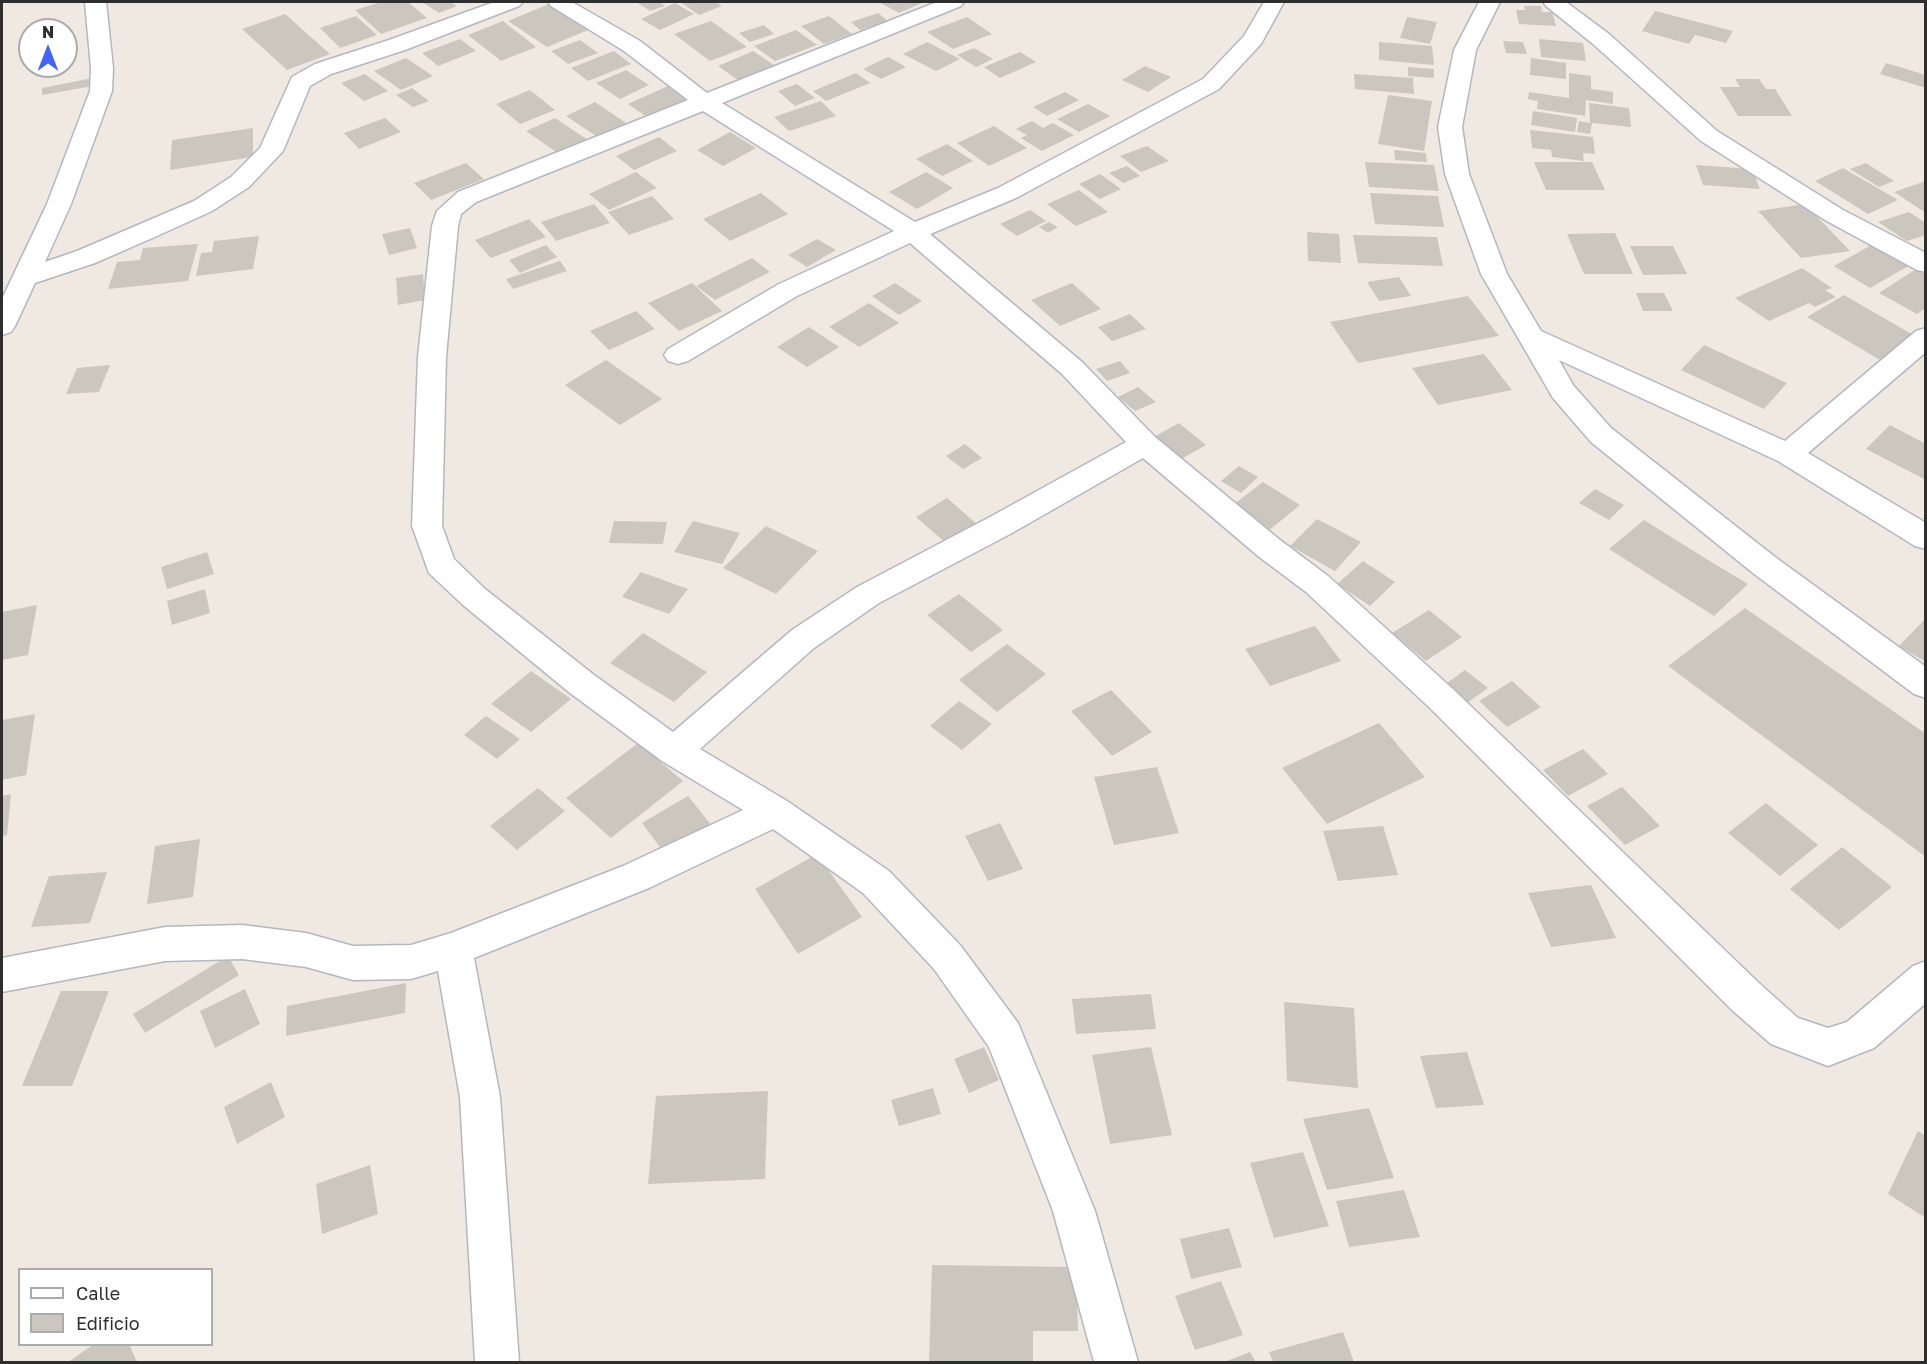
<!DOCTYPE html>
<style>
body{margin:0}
#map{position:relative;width:1927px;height:1364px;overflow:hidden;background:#efe9e1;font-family:"Golos Text",sans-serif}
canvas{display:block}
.frame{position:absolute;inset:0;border:3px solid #2e2e2e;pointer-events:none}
.legend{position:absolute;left:18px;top:1268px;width:195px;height:78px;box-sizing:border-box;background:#fff;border:2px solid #ababab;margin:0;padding:8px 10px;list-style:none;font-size:18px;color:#2e2e2e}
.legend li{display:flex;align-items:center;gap:12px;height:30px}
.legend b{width:30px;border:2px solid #ababab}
.north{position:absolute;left:18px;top:18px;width:60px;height:60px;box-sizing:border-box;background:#fff;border:2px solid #ababab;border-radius:50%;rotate:0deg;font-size:16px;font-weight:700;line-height:24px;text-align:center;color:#2e2e2e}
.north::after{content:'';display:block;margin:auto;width:21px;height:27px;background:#4264fb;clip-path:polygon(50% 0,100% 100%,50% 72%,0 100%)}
</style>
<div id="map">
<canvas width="1927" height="1364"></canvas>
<div class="frame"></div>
<ul class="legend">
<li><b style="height:8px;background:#fff"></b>Calle</li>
<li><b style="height:16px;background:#cbc7bf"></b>Edificio</li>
</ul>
<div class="north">N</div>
</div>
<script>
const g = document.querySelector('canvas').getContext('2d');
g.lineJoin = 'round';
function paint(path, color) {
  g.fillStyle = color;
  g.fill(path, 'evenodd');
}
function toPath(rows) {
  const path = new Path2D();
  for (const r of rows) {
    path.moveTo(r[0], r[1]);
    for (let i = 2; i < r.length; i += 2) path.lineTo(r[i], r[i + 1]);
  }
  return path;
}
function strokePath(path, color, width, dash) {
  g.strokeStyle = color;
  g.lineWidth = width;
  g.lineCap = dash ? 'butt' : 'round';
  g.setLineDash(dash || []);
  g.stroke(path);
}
paint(toPath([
 [381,2,408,2,427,18,381,34,355,10],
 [422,2,450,2,457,6,439,13],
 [554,2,593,28,547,47,508,21],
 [641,2,659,2,665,6,650,11,638,3],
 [680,2,716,2,722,6,699,15],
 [879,2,924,2,899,13],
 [675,3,694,14,660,30,641,19],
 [1524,6,1541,6,1542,12,1552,12,1556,26,1519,24,1516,10,1525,10],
 [1655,11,1733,31,1726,43,1695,35,1689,44,1642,31],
 [878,13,888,21,860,30,851,22],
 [285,14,330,54,287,70,242,29],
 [356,16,377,35,340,48,320,28],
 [829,16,852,34,824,44,801,26],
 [967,17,992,34,953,49,927,32],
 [1407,17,1437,22,1430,44,1400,38],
 [503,21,536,47,501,61,468,35],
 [711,21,747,47,710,61,674,34],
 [764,25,774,34,750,42,739,33],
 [796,30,817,45,775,61,754,46],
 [460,39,476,51,438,66,422,53],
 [1539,39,1583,43,1586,61,1541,57],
 [580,40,598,53,568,64,551,51],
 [1503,41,1523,42,1527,54,1506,53],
 [927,42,960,59,936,71,903,54],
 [1379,42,1432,46,1434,65,1379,60],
 [974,48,993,59,976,67,957,55],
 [614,51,631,64,588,81,571,68],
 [753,51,774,65,738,80,718,66],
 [1020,52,1036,62,1000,78,984,67],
 [888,57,906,67,881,79,863,69],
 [406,58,433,76,401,90,374,71],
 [1531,58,1566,63,1566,79,1530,75],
 [1886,63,1926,75,1926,88,1880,74],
 [1145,66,1171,77,1148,92,1122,80],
 [1408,67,1434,69,1434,78,1408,76],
 [626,70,649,85,620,99,596,83],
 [856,73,870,83,826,101,813,91],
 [1569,73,1591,76,1591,89,1613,92,1613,104,1586,100,1585,116,1537,109,1538,101,1528,99,1529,92,1569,98],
 [365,74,388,91,364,101,341,83],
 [1354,74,1413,78,1414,94,1355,89],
 [93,78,93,86,42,95,42,88],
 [1735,79,1759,79,1766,89,1775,89,1792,116,1738,116,1720,87,1740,87],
 [797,84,815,98,795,106,778,91],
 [668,86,687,99,647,117,628,104],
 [412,88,429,101,413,107,396,95],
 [530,90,555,110,520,124,496,104],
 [1065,92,1079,100,1047,116,1033,107],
 [1388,95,1432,101,1424,151,1378,144],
 [821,101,836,116,789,131,774,117],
 [595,102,629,125,599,138,566,116],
 [1589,103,1629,108,1631,127,1592,123,1590,134,1577,132,1579,121,1590,123],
 [1088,104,1110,116,1079,132,1057,119],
 [1533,111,1577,118,1575,132,1531,125],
 [385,118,401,132,359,149,344,133],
 [555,118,588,140,559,154,526,131],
 [1032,121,1043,128,1053,123,1074,135,1042,151,1021,138,1027,135,1016,129],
 [994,126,1027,148,989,166,957,143],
 [253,128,253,157,170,170,172,140],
 [1530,130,1593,137,1595,154,1583,153,1584,161,1552,157,1551,150,1532,148],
 [730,132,756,148,723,166,697,150],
 [659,137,677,151,634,170,616,156],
 [947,144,973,161,942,176,916,159],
 [1147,146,1169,161,1141,172,1120,156],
 [1394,150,1426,153,1427,162,1395,160],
 [1365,162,1434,165,1439,191,1369,187],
 [1534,162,1592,162,1605,190,1546,190],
 [466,163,484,179,431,200,414,183],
 [1866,163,1894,181,1879,187,1850,169],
 [1696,165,1752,169,1760,189,1703,185],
 [1127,166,1140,176,1123,183,1109,173],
 [1843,168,1898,200,1868,214,1815,181],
 [636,172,657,188,609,210,589,194],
 [926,172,953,188,917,209,889,192],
 [1100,174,1121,189,1100,199,1079,184],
 [1926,181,1926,213,1894,192],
 [1079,190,1108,212,1076,226,1047,204],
 [761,193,788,214,730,241,703,219],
 [1370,193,1438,196,1444,227,1375,224],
 [652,196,674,219,629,235,608,212],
 [594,204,610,223,556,241,541,222],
 [1805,204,1850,251,1801,258,1758,211],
 [1030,210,1046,221,1017,236,1000,224],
 [1909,212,1926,223,1926,235,1907,241,1878,222],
 [529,219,546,237,491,258,475,240],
 [1049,222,1058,227,1048,233,1039,227],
 [410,228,417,248,389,255,382,234],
 [1307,232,1339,234,1341,263,1308,261],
 [1615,233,1633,274,1584,274,1567,234],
 [1353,235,1437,237,1443,266,1358,263],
 [259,236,253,269,196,276,201,253,212,252,214,241],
 [817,239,836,250,807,267,788,255],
 [1875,243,1912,264,1870,288,1834,266],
 [198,244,188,281,108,289,117,262,140,260,143,248],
 [546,245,557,257,520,273,509,260],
 [1630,246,1673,246,1687,274,1643,275],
 [752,258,770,272,715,300,696,286],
 [560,261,567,271,513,289,506,279],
 [1802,268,1832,288,1825,290,1836,297,1815,307,1809,303,1769,321,1735,298],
 [1916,269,1926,274,1926,308,1917,314,1879,293],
 [423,274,425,300,398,305,396,278],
 [1399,277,1411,296,1379,301,1367,282],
 [692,283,722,311,679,331,648,303],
 [895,283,922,301,899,315,872,296],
 [1072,283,1101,309,1060,326,1031,300],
 [1636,293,1664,293,1673,311,1643,311],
 [1844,295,1922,340,1885,363,1807,317],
 [1468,296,1499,336,1358,363,1330,322],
 [869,303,899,323,859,347,829,327],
 [636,311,655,329,609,350,590,331],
 [1130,314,1146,329,1112,341,1098,327],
 [809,327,839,347,807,367,777,347],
 [1704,345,1787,383,1764,409,1681,370],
 [1484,354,1512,390,1438,405,1412,368],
 [606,360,662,399,620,425,565,385],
 [1120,361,1130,373,1107,381,1096,369],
 [110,365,99,392,66,394,77,368],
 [1138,387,1156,402,1135,411,1118,397],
 [1179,423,1206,445,1176,462,1148,440],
 [1890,425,1926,444,1926,480,1866,449],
 [965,444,982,458,963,469,946,456],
 [1239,466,1258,477,1241,493,1221,481],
 [1263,482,1300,505,1267,532,1229,508],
 [1595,489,1624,505,1609,520,1579,503],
 [947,498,978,525,947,544,916,517],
 [1317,519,1361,542,1335,571,1290,546],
 [1644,520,1708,560,1748,584,1714,616,1609,549],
 [614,521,667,522,663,544,609,543],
 [693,521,740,533,722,564,674,552],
 [766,526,818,551,776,594,723,568],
 [207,552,214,574,167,589,161,567],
 [1363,561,1395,582,1370,606,1337,584],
 [641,572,688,589,669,614,622,597],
 [205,589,210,613,172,625,167,601],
 [959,594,1003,630,971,652,927,615],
 [37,605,28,655,2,660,2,612],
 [1745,608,1926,734,1926,857,1668,666],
 [1429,610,1462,637,1426,661,1392,633],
 [1926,618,1926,662,1899,646],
 [1315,626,1341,661,1270,686,1245,649],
 [643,633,707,672,674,702,610,663],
 [1007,644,1046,674,997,712,959,680],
 [1465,670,1488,688,1463,706,1440,688],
 [531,671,571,699,531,732,491,704],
 [1512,681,1541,707,1507,727,1479,701],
 [1111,690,1152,732,1112,756,1071,711],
 [959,701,992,724,962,750,930,726],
 [35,714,26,775,2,780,2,720],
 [486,716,520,739,497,759,464,735],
 [1379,723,1425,777,1327,824,1282,768],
 [638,743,683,781,611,838,566,798],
 [1583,749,1608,774,1568,796,1543,770],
 [1157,767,1179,833,1114,845,1094,777],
 [1622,787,1660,826,1625,845,1587,806],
 [538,788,565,811,517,850,490,826],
 [11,794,7,835,2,836,2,796],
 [688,796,712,826,665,854,642,823],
 [1766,803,1818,845,1780,876,1728,833],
 [1000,823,1023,869,988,881,965,836],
 [1383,826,1398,875,1338,881,1323,831],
 [200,839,193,897,147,904,155,846],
 [1842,847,1892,887,1839,930,1790,889],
 [817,854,862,917,798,954,755,889],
 [107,872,90,923,31,927,49,876],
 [1591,885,1616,938,1551,947,1528,893],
 [228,956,239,975,145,1033,133,1014],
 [406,983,405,1013,286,1036,287,1006],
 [245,989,260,1024,215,1048,200,1011],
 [61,991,109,991,72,1086,22,1086],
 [1151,994,1156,1029,1076,1034,1072,999],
 [1284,1002,1354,1008,1358,1088,1287,1081],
 [984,1047,999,1080,969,1093,954,1059],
 [1151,1047,1172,1135,1110,1144,1092,1055],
 [1467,1052,1484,1105,1436,1108,1420,1056],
 [271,1082,285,1117,237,1144,224,1107],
 [933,1088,941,1114,899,1126,891,1100],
 [768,1091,765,1179,648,1184,656,1096],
 [1369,1108,1394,1178,1327,1190,1303,1119],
 [1918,1131,1926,1136,1926,1218,1888,1194],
 [1303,1152,1329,1226,1274,1238,1250,1163],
 [370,1165,378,1214,322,1234,316,1184],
 [1404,1190,1420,1237,1349,1247,1336,1201],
 [1229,1228,1242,1267,1191,1279,1180,1239],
 [932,1265,1076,1267,1078,1331,1033,1331,1033,1362,929,1362],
 [1221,1281,1243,1335,1195,1350,1175,1296],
 [1343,1332,1354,1362,1273,1362,1269,1352],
 [94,1344,129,1344,137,1362,68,1362],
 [1250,1352,1256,1362,1224,1362]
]), '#cbc7bf');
const street = toPath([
 [85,2,106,2,113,68,112,91,71,204,45,262,77,251,194,201,231,177,260,148,292,77,315,64,389,40,494,2,523,2,519,6,405,50,331,74,310,86,283,151,249,187,212,211,157,236,95,263,35,283,15,326,11,332,2,335,2,299,47,204,90,91,91,68,85,2],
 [548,2,572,2,640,41,707,93,937,2,964,2,961,6,722,103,915,222,998,188,1203,79,1244,36,1264,2,1284,2,1261,44,1219,89,1016,198,930,234,1082,362,1155,437,1280,540,1328,576,1455,691,1760,984,1798,1018,1828,1028,1847,1022,1913,966,1926,961,1926,1003,1874,1048,1828,1066,1771,1044,1732,1010,1431,709,1306,592,1258,556,1143,458,1012,533,879,603,814,648,700,749,787,801,889,871,960,945,1018,1023,1095,1211,1138,1362,1094,1362,1053,1211,989,1047,934,969,863,893,773,829,649,888,474,958,500,1097,519,1362,475,1362,460,1097,438,971,411,979,353,980,306,967,242,959,165,961,2,992,2,958,165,927,242,925,306,933,353,946,411,945,451,933,623,866,743,810,662,761,570,693,463,605,429,573,412,526,418,357,432,226,437,211,458,192,688,100,624,51,551,6,548,2],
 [703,111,894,231,779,284,668,349,664,355,668,361,678,364,688,361,797,296,910,243,1062,374,1126,442,990,517,857,587,792,630,673,732,594,675,485,589,454,559,442,526,446,357,458,226,461,214,476,202,703,111],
 [1479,2,1500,2,1476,50,1462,127,1469,174,1507,274,1541,331,1785,441,1916,331,1926,328,1926,352,1808,453,1926,523,1926,549,1915,546,1778,461,1559,360,1573,385,1611,428,1775,557,1926,667,1926,698,1914,694,1753,573,1591,442,1553,398,1481,274,1445,174,1438,127,1454,50,1479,2],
 [1543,2,1566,2,1609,34,1717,131,1843,210,1926,253,1926,272,1917,270,1825,220,1701,141,1593,44,1546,6,1543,2]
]);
strokePath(street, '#b4b7c1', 3);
paint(street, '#fff');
</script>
